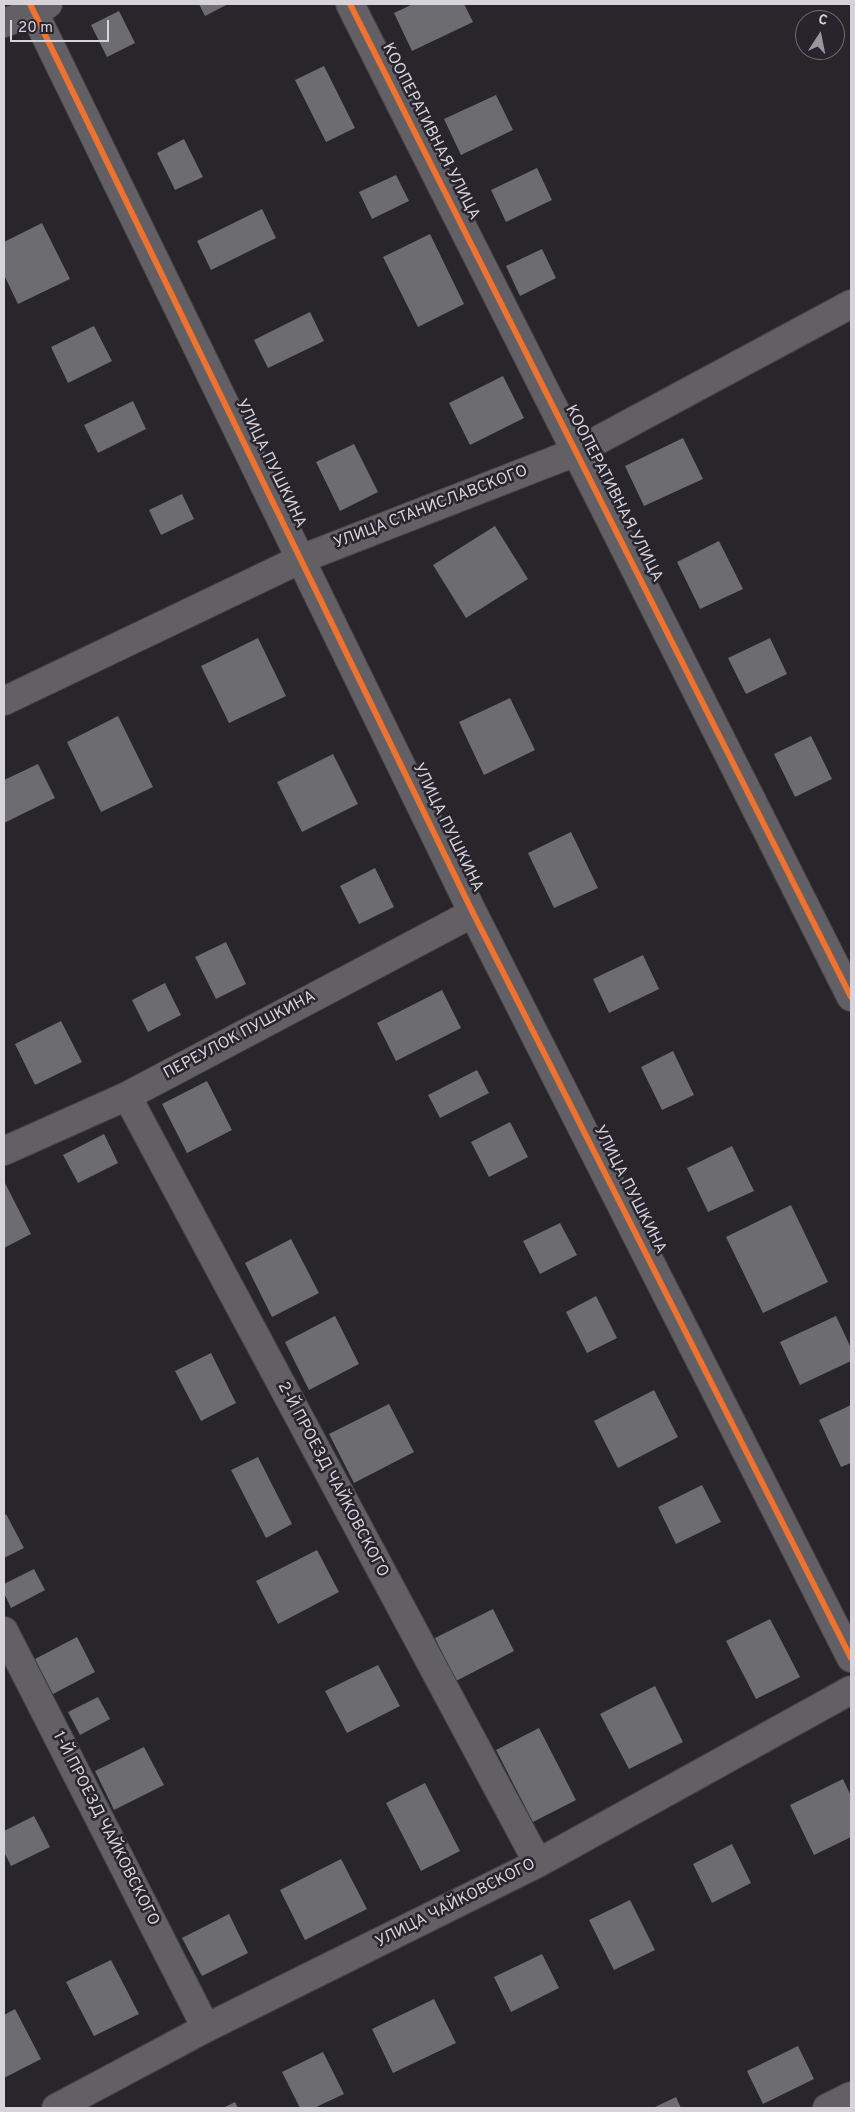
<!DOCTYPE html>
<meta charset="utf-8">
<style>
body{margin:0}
#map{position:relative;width:855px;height:2112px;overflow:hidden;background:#28262b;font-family:Overpass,sans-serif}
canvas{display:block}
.frame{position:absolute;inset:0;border:5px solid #d6d4da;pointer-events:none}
.north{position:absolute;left:795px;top:10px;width:50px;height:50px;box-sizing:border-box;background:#28242d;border:1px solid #6e6a72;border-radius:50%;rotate:11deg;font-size:14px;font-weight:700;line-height:20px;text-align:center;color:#d6d4da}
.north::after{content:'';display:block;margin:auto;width:18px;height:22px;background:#99979d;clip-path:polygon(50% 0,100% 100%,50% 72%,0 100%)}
.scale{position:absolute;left:10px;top:20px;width:99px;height:22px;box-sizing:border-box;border:2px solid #d6d4da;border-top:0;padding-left:6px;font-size:15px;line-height:18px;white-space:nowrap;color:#d6d4da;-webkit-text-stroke:4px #28242d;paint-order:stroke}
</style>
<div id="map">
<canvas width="855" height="2112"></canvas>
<div class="frame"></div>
<div class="north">С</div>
<div class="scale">20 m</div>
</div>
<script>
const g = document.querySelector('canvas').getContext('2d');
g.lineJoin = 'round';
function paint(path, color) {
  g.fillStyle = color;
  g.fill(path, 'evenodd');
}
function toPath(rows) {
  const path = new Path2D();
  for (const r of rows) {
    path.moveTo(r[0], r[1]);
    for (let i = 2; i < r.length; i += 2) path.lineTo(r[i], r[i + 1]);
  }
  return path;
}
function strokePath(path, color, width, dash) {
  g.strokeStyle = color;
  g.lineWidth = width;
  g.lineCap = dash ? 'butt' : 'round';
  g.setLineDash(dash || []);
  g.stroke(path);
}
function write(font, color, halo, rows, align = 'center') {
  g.font = font + ' Overpass,sans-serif';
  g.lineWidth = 5;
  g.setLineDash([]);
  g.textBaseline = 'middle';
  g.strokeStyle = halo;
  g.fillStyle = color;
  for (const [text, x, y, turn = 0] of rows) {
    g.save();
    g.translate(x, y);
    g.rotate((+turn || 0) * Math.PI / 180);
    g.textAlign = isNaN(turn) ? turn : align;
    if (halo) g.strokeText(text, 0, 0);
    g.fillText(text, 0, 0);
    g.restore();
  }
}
paint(toPath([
 [199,4,228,4,205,16],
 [413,4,464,4,473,22,412,51,394,13],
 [119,11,135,43,107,57,91,25],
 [324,66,355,128,326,142,295,80],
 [496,95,513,130,461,155,444,119],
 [184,139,203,177,175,190,157,153],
 [537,168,552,200,506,222,491,190],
 [396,175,409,201,372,219,359,192],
 [262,209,276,238,211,270,197,241],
 [42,223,70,279,18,304,4,275,4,242],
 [430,234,464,304,418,327,383,257],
 [542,249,556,278,520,296,506,266],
 [310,312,324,341,268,368,254,340],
 [94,326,112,361,68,383,51,347],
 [503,376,524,418,470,445,449,403],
 [133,401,146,429,98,453,84,425],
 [683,438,703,479,644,506,625,466],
 [354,444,378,492,340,511,316,462],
 [182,494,194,519,161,535,149,510],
 [495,526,528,579,466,618,433,565],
 [719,541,743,589,700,609,677,562],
 [258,638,286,696,229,723,201,666],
 [770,638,787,674,746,694,728,658],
 [510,698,535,750,484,775,459,722],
 [118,716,153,787,101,812,67,742],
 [811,736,832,779,795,797,774,754],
 [333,754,358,804,302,832,277,782],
 [38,764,55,798,4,823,4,780],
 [571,832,598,888,554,908,528,853],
 [375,868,394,907,359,924,340,886],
 [226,942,246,984,216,999,195,957],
 [643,955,659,989,609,1013,593,979],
 [165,983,181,1015,148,1032,132,1000],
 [442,990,461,1028,396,1061,377,1023],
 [61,1021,82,1062,35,1085,15,1044],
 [673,1051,694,1095,662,1110,641,1067],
 [477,1070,489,1093,440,1118,428,1095],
 [207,1081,232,1130,187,1153,162,1104],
 [510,1122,528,1157,489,1177,471,1142],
 [104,1134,118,1163,78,1183,63,1155],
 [732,1146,754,1191,708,1212,687,1168],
 [4,1181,31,1234,4,1248],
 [791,1205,828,1282,763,1313,726,1237],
 [560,1223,577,1255,540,1274,523,1241],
 [291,1239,319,1293,272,1317,245,1263],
 [596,1296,617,1338,587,1353,566,1312],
 [335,1316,359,1364,309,1390,285,1342],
 [836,1316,851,1348,851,1361,800,1385,780,1342],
 [211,1353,236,1403,201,1421,175,1371],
 [654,1390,678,1437,618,1468,594,1421],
 [389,1404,414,1452,354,1483,329,1434],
 [851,1405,851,1463,841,1467,819,1420],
 [258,1457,292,1524,266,1538,231,1470],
 [702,1485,721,1522,676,1544,658,1507],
 [6,1514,24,1548,4,1558,4,1516],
 [317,1550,339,1592,278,1624,256,1581],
 [34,1569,45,1590,11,1608,4,1593,4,1584],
 [493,1609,514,1651,456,1681,435,1638],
 [770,1619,800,1677,756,1699,726,1641],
 [77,1637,95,1672,53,1694,35,1659],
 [378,1665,400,1706,347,1733,325,1691],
 [655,1686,683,1742,629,1769,600,1714],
 [98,1697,110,1719,80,1735,68,1712],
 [539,1728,576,1800,533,1822,496,1750],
 [144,1747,164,1785,114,1810,95,1771],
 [843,1779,851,1796,851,1837,814,1855,790,1805],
 [425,1783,460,1851,421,1871,386,1803],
 [34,1816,50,1847,11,1866,4,1852,4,1831],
 [732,1844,751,1883,712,1903,693,1864],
 [341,1859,367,1909,305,1940,280,1890],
 [630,1900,655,1950,614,1970,589,1920],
 [229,1914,248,1953,202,1976,182,1938],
 [542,1954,559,1988,511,2012,494,1977],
 [111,1960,139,2014,94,2036,66,1982],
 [434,1999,456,2043,393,2073,372,2029],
 [15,2009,41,2059,4,2078,4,2015],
 [798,2046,814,2079,763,2104,747,2071],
 [323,2052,344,2094,314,2108,300,2108,282,2072],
 [676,2097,681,2108,653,2108],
 [235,2102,238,2108,223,2108]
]), '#6d6c71');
const minor = toPath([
 [30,4,473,913,851,1658],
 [350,4,851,997],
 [4,23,34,12,48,4],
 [4,701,301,559,576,452,851,304],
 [127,1096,538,1863],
 [4,1151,127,1096,473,913],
 [4,1631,206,2028],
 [56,2108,206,2028,538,1863,851,1690],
 [827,2108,851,2096]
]);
strokePath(minor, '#444347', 30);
strokePath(minor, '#626064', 28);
strokePath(toPath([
 [30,4,473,913,851,1658],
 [350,4,851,997]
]), '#ef722f', 6);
write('16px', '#d6d4da', '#28242d', [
 ["КООПЕРАТИВНАЯ УЛИЦА",430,132,63],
 ["УЛИЦА ПУШКИНА",270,464,64],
 ["КООПЕРАТИВНАЯ УЛИЦА",613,494,63],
 ["УЛИЦА СТАНИСЛАВСКОГО",431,508,-21],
 ["УЛИЦА ПУШКИНА",447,828,64],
 ["ПЕРЕУЛОК ПУШКИНА",240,1036,-28],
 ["УЛИЦА ПУШКИНА",629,1190,63],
 ["2-Й ПРОЕЗД ЧАЙКОВСКОГО",332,1480,62],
 ["1-Й ПРОЕЗД ЧАЙКОВСКОГО",105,1829,63],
 ["УЛИЦА ЧАЙКОВСКОГО",456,1904,-27]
]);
</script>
